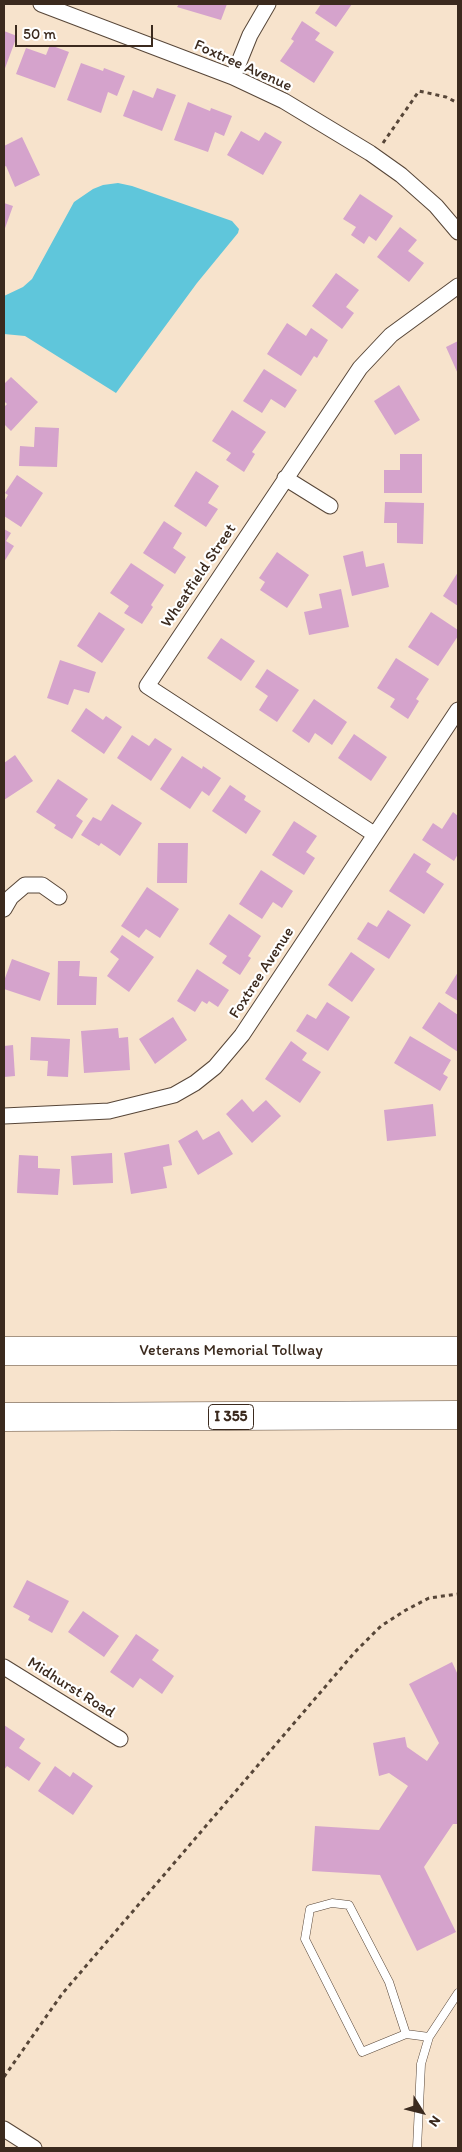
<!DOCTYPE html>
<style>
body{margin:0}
#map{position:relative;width:462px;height:2152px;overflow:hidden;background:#f7e3cc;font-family:Itim,sans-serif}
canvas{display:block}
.frame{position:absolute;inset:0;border:5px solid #3b2a1e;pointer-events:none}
.north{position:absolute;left:397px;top:2087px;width:50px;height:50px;-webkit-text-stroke:4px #fff;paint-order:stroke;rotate:126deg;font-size:14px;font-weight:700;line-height:20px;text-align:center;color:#3b2a1e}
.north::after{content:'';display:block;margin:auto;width:18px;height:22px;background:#3b2a1e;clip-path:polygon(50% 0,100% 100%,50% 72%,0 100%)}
.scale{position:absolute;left:15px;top:25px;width:138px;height:22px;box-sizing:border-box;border:2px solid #3b2a1e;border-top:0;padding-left:6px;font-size:15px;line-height:18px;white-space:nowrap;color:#3b2a1e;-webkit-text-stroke:4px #fff;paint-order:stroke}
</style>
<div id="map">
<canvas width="462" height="2152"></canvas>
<div class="frame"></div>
<div class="north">N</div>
<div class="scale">50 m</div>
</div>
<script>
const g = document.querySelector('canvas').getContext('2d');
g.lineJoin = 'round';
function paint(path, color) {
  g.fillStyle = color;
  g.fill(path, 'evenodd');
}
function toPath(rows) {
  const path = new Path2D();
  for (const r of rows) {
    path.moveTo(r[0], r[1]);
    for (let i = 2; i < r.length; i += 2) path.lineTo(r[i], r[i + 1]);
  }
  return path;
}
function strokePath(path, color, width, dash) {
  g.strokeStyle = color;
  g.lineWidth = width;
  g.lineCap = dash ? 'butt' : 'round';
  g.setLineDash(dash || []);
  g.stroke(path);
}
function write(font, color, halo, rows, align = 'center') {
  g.font = font + ' Itim,sans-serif';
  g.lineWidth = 4.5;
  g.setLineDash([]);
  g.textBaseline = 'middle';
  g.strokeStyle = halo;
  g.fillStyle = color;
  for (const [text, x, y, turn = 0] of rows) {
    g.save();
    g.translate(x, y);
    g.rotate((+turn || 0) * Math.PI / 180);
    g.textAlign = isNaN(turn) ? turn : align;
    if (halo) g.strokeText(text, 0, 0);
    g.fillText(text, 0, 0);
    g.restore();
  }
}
paint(toPath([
 [118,183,132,186,232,221,239,229,238,233,197,283,116,393,25,336,4,334,4,296,23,287,32,279,74,202,93,189,103,185]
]), '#5fc6db');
paint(toPath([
 [179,4,227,4,221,20,177,7],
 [321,4,352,4,336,27,315,13],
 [302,21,320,33,315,40,334,52,314,83,280,61,294,41,291,39],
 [4,31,17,36,4,71],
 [50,45,69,52,55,88,16,74,26,48,46,55],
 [81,63,103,71,104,68,125,76,117,96,108,92,101,113,67,100],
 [157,88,176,95,162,131,123,116,133,90,153,98],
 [188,102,210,111,211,108,232,116,224,136,215,132,208,152,174,140],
 [241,131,259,141,265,132,282,142,263,175,227,155],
 [22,137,40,175,15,187,6,166,4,167,4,146],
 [360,194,393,216,376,241,369,236,364,244,351,235,356,227,343,219],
 [4,203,13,206,4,231],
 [400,227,417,240,408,251,424,263,409,282,377,257],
 [336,273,359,290,346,307,354,313,342,329,312,306],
 [287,323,306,336,311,328,328,340,317,358,314,356,301,376,267,354],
 [458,341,458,374,446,347],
 [264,369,297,390,285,408,271,399,262,413,243,401],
 [11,377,38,402,11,431,4,424,4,407,7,404,4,401,4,384],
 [399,385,420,420,395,435,374,401],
 [232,410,266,432,252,452,255,454,244,472,226,460,231,453,212,441],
 [35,427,59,428,57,467,19,466,20,446,34,447],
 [400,454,422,454,422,493,384,493,384,470,400,470],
 [196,471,219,486,208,503,218,509,206,527,174,506],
 [17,475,43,493,21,527,4,516,4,502,8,495,5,493],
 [385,502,424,503,423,544,397,543,397,523,384,523],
 [164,521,182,533,173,548,186,557,175,574,143,553],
 [4,529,11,533,6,541,14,546,4,562],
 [363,551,366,567,384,563,389,587,352,596,343,556],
 [277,552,309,575,287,608,260,590,265,582,259,578],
 [131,563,164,585,151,605,153,607,142,624,124,613,129,606,110,593],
 [458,572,458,606,443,596],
 [341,589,349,627,309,635,304,612,322,608,319,594],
 [99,612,125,629,102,663,77,646],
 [431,612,458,630,458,636,438,666,408,647],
 [221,638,255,661,241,681,207,658],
 [396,658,429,679,416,699,419,701,408,719,390,707,395,699,377,688],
 [60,660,96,672,89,693,74,689,68,705,47,698],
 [267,669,299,690,277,722,259,710,268,696,255,687],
 [314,699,347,722,332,745,315,733,309,743,292,731],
 [86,708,103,720,106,716,122,727,104,754,71,731],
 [354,734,387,757,371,781,338,758],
 [132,735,149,746,155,738,172,749,151,781,117,758],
 [15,755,33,781,4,800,4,763],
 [182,756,202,769,203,766,221,778,209,796,202,791,190,809,160,789],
 [58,779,88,799,76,816,83,821,72,839,54,828,56,825,36,812],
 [230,785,246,796,244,800,261,811,246,834,212,811],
 [112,804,142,823,120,856,101,843,99,846,81,835,93,817,101,821],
 [453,812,458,816,458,854,454,861,422,840,433,823,442,829],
 [294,821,317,836,306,852,315,858,304,875,272,855],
 [158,843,188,843,187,883,157,883],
 [414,853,431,864,426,872,444,884,424,914,389,891],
 [261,870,293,891,282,908,273,902,262,919,239,904],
 [147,887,179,909,160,938,146,929,139,938,121,926],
 [388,910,411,925,389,959,357,939,368,922,377,927],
 [229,914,261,936,248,956,251,958,240,975,222,963,227,956,209,944],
 [122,935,154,957,129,992,107,976,119,959,110,952],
 [351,952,375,969,352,1002,328,985],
 [12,959,50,973,40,1001,4,989,4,981],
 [58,961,80,961,79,976,97,977,96,1005,57,1005],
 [197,969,229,990,218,1007,209,1001,207,1004,202,1001,195,1012,177,1001],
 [458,972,458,1001,445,993],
 [327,1002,350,1017,328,1051,296,1031,307,1014,316,1019],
 [439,1002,458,1015,458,1052,422,1028],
 [173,1017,187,1040,155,1064,139,1039],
 [118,1028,119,1038,128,1037,130,1070,84,1073,81,1031],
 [410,1036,451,1060,443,1074,448,1077,440,1091,394,1063],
 [31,1037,70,1039,68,1077,47,1076,48,1061,30,1060],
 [291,1041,307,1053,302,1060,321,1072,300,1103,265,1079],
 [13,1045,15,1076,4,1077,4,1046],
 [242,1099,253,1112,266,1100,281,1116,252,1143,226,1114],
 [433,1104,436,1136,387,1141,384,1110],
 [197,1130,203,1140,219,1131,233,1154,198,1175,178,1141],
 [169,1144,172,1165,163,1167,167,1188,131,1194,124,1153],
 [112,1153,113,1183,73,1185,71,1156],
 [19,1155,38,1156,38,1168,60,1169,58,1195,17,1193],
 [27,1580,69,1601,52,1633,28,1620,30,1616,13,1607],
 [83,1611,119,1636,104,1657,68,1632],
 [136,1634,159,1650,152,1660,174,1676,162,1694,140,1678,133,1688,110,1672],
 [452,1662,458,1675,458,1824,453,1824,424,1867,456,1932,417,1951,380,1875,312,1871,315,1826,379,1830,408,1786,389,1773,379,1776,373,1743,405,1737,407,1747,427,1761,439,1743,409,1684],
 [4,1725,25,1739,19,1748,41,1763,29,1781,7,1766,4,1770],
 [55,1766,70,1777,73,1772,93,1786,73,1815,38,1791]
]), '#d5a3cc');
const lane = toPath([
 [406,2034,389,1982,349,1905,332,1903,310,1909,305,1939,362,2052,406,2034,429,2037],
 [417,2148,421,2064,429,2037,458,1993]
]);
const street = toPath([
 [41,4,233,77,284,101,370,153,401,175,436,206,458,232],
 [233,77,250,35,268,4],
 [285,478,330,506],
 [374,834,147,686,360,368,391,335,458,286],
 [4,909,11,897,25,885,42,885,59,897],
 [4,1116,109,1111,174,1095,195,1083,215,1067,242,1035,458,710],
 [4,1667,120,1739],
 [4,2129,34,2148]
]);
const highway = toPath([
 [4,1351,458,1351],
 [4,1417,458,1415]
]);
strokePath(lane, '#574638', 9);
strokePath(street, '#574638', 17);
strokePath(highway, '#574638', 29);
strokePath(toPath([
 [383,143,419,91,446,97,458,103],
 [4,2077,62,1994,355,1652,381,1626,406,1610,429,1598,458,1594]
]), '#574638', 3, [4, 4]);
strokePath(lane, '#fff', 8);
strokePath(street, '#fff', 15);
strokePath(highway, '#fff', 28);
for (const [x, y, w] of [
 [231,1417,45]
]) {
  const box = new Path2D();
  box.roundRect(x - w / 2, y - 12.5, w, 25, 4);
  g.fillStyle = '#fff';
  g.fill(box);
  strokePath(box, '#3b2a1e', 1);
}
write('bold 15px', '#3b2a1e', null, [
 ["I 355",231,1417]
]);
write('16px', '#3b2a1e', '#fff', [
 ["Foxtree Avenue",243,66,24],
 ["Wheatfield Street",199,576,-56],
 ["Foxtree Avenue",262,973,-57],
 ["Veterans Memorial Tollway",231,1351],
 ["Midhurst Road",71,1688,32]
]);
</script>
